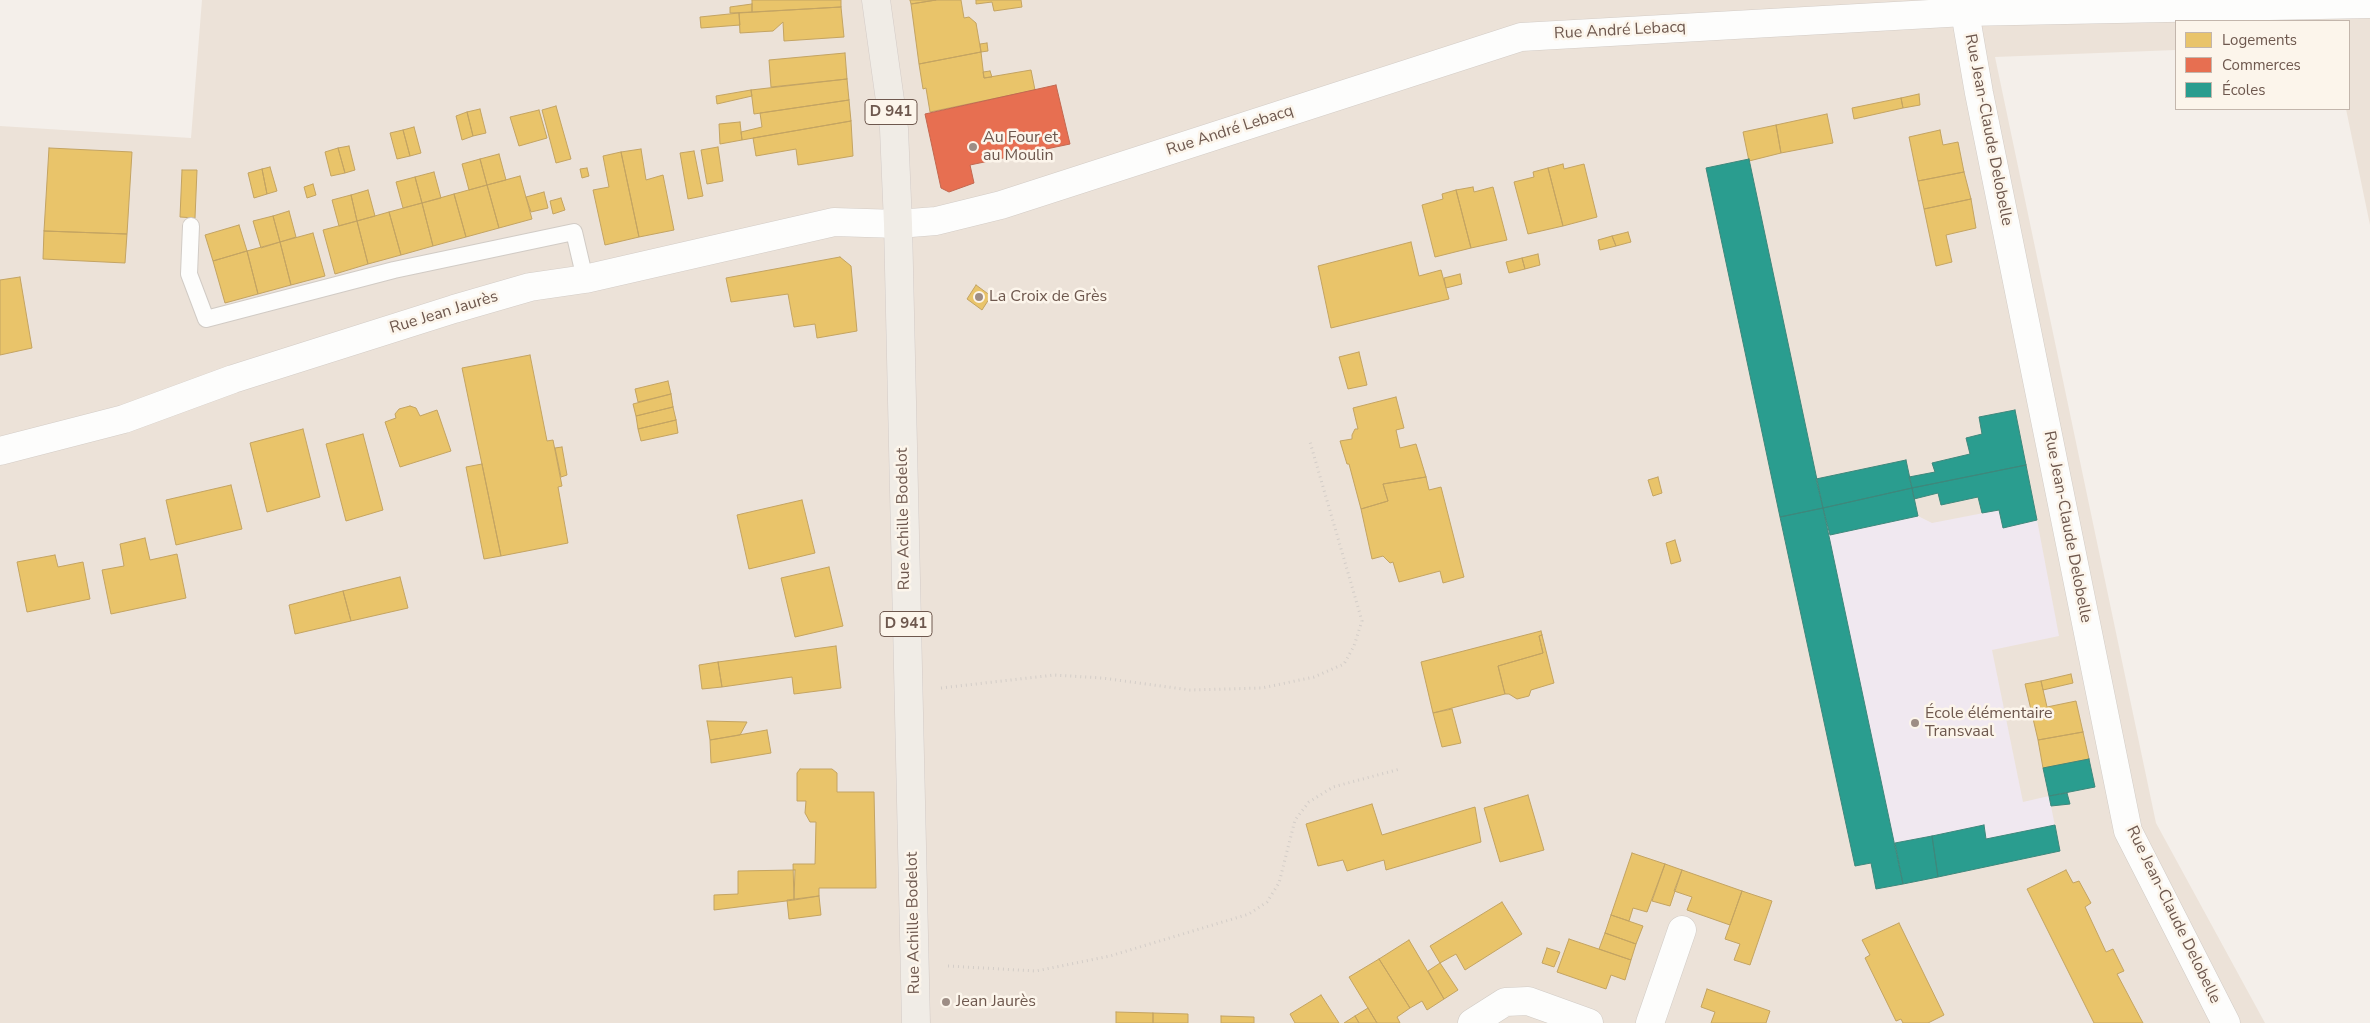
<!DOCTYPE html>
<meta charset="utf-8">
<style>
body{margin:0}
#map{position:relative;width:2370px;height:1023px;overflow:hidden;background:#f4efea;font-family:"Nunito Sans",sans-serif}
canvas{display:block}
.legend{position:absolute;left:2175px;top:20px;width:175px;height:90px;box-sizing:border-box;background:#fcf5eb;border:1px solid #c3b6ac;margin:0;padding:6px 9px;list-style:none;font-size:15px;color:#6e584e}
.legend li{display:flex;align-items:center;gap:10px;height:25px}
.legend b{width:25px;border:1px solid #c3b6ac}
</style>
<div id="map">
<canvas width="2370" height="1023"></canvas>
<ul class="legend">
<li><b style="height:14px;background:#e9c46a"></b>Logements</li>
<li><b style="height:14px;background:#e76f51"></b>Commerces</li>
<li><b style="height:14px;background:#2a9d8f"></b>Écoles</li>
</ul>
</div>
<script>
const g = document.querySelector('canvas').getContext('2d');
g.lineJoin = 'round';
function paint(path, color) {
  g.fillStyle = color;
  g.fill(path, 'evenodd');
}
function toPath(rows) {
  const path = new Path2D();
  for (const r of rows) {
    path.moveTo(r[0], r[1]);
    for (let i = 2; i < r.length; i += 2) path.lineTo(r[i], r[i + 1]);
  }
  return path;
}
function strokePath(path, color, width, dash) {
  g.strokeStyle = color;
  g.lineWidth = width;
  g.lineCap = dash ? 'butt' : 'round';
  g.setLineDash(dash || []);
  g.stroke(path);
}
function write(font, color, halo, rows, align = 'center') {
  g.font = font + ' "Nunito Sans",sans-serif';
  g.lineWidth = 5;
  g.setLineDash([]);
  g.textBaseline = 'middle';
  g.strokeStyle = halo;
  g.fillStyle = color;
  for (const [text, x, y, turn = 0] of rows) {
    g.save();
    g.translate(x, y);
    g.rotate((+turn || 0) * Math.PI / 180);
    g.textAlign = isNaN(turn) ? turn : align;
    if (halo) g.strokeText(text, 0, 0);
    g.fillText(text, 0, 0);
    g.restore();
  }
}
paint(toPath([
 [202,0,2370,0,2370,225,2346,109,2349,109,2349,21,2176,21,2176,50,1995,57,2156,823,2265,1023,0,1023,0,126,191,138]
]), '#ece2d8');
paint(toPath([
 [1912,488,1918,516,1932,523,1999,510,2003,527,2037,520,2059,636,1992,650,2023,802,2049,796,2060,851,1876,889,1871,863,1855,866,1780,517]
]), '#f0e8f0');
const homes = toPath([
 [752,0,841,0,841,7,752,12,752,0],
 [910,0,936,0,911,4,910,0],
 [936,0,961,0,964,18,969,17,976,23,981,52,919,64,911,4,936,0],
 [976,0,1021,0,1022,7,994,11,992,2,976,4,976,0],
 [752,4,752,12,730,13,730,7,752,4],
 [841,7,844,37,784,41,783,22,773,31,740,33,739,13,841,7],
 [739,13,740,25,701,28,700,17,739,13],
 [987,43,988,51,981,52,980,44,987,43],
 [981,52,984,78,1031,70,1035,90,930,112,926,88,923,89,919,64,981,52],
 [845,53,847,79,771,87,769,60,845,53],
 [990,71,992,77,984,78,983,72,990,71],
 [847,79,849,100,754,114,751,90,847,79],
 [751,90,752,96,717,104,716,96,751,90],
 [1919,94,1920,105,1903,108,1901,98,1919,94],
 [1901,98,1903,108,1854,119,1852,108,1901,98],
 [849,100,851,121,742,140,741,132,762,127,760,113,849,100],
 [556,106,571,159,556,163,542,110,556,106],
 [480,109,486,133,473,136,467,112,480,109],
 [539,110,547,138,519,146,510,117,539,110],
 [467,112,473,136,462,140,456,116,467,112],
 [1827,114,1833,143,1781,153,1776,125,1827,114],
 [851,121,853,156,798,165,796,149,756,156,753,138,851,121],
 [740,122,742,140,720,144,719,124,740,122],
 [1776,125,1781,153,1749,161,1743,132,1776,125],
 [414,127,421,153,410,156,403,130,414,127],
 [403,130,410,156,397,159,390,133,403,130],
 [1940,130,1943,145,1958,142,1964,172,1918,181,1909,137,1940,130],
 [349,146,355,170,345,173,338,148,349,146],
 [718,147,723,181,707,184,701,150,718,147],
 [49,148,132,152,127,234,44,231,49,148],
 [338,148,345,173,331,176,325,152,338,148],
 [641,149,646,180,663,175,674,230,639,237,621,152,641,149],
 [694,151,703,196,688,199,680,153,694,151],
 [621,152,639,237,605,245,593,190,609,187,603,156,621,152],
 [499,154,506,180,487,185,480,159,499,154],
 [480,159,487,185,469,190,462,164,480,159],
 [1563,164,1564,169,1584,164,1597,217,1563,226,1548,168,1563,164],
 [270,167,277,191,267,194,262,169,270,167],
 [587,168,589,176,582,178,580,169,587,168],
 [1548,168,1563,226,1528,234,1514,182,1534,177,1533,172,1548,168],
 [262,169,267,194,254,198,248,173,262,169],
 [182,170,197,170,195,218,180,217,182,170],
 [434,172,441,198,422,203,415,177,434,172],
 [1964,172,1971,199,1924,209,1918,181,1964,172],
 [520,176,532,219,499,228,487,185,520,176],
 [415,177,422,203,403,208,396,182,415,177],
 [313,184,316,195,307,198,304,187,313,184],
 [487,185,499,228,466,237,454,194,487,185],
 [1473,187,1474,192,1493,187,1507,240,1471,248,1456,190,1473,187],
 [368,190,375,216,357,221,351,195,368,190],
 [1456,190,1471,248,1435,257,1422,205,1443,199,1442,194,1456,190],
 [544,192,548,208,531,212,526,197,544,192],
 [454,194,466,237,433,246,422,203,454,194],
 [351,195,357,221,339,226,332,200,351,195],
 [561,198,565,210,553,214,550,201,561,198],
 [1971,199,1976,228,1946,235,1952,262,1936,266,1924,209,1971,199],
 [422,203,433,246,401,255,389,212,422,203],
 [289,211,296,237,280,242,273,216,289,211],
 [389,212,401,255,368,264,357,221,389,212],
 [273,216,280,242,261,248,253,221,273,216],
 [357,221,368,264,335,274,323,230,357,221],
 [239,225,247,251,213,261,205,235,239,225],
 [44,231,127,234,125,263,43,259,44,231],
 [1628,232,1631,242,1616,246,1612,236,1628,232],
 [313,233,325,276,291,285,280,242,313,233],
 [1612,236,1616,246,1600,250,1598,240,1612,236],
 [280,242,291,285,258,294,247,251,280,242],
 [1411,242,1419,276,1441,270,1449,299,1331,328,1318,266,1411,242],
 [247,251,258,294,225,303,213,261,247,251],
 [1538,254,1540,265,1525,269,1522,258,1538,254],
 [840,257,851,266,857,331,817,338,815,324,794,327,788,294,731,302,726,278,840,257],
 [1522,258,1525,269,1509,273,1506,262,1522,258],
 [1460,274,1462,284,1446,288,1444,278,1460,274],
 [20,277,32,348,0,355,0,280,20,277],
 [976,285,991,296,982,310,967,299,976,285],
 [1359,352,1367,385,1348,389,1339,357,1359,352],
 [530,355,547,441,553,440,562,486,558,487,568,543,501,556,462,368,530,355],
 [668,381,671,394,638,402,635,389,668,381],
 [671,394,673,407,636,416,633,404,671,394],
 [1396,397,1404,428,1396,430,1400,448,1416,444,1426,477,1383,484,1388,501,1361,509,1349,464,1347,464,1340,441,1352,439,1352,435,1355,429,1358,429,1353,408,1396,397],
 [410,406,416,408,420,416,437,410,451,451,400,467,385,422,396,418,395,414,399,409,410,406],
 [673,407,676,420,638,429,636,416,673,407],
 [676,420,678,433,641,441,638,429,676,420],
 [303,429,320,497,267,512,250,443,303,429],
 [363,434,383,510,346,521,326,444,363,434],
 [562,447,567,475,561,477,555,448,562,447],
 [482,464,501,556,484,559,466,467,482,464],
 [1426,477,1429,490,1441,487,1464,577,1443,583,1440,571,1399,582,1393,562,1390,563,1383,556,1372,559,1361,509,1388,501,1383,484,1426,477],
 [1658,477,1662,493,1653,496,1648,480,1658,477],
 [231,485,242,529,176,545,166,500,231,485],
 [802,500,815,553,749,569,737,515,802,500],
 [145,538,150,560,177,554,186,598,111,614,102,570,124,566,120,544,145,538],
 [1675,540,1681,561,1671,564,1666,543,1675,540],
 [55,555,58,567,83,562,90,599,27,612,17,562,55,555],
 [829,567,843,626,795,637,781,578,829,567],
 [400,577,408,608,351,621,343,591,400,577],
 [343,591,351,621,295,634,289,605,343,591],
 [1541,631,1542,635,1539,636,1543,653,1498,666,1505,694,1433,713,1421,662,1541,631],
 [1542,635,1554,683,1531,690,1529,696,1517,699,1509,694,1505,694,1498,666,1543,653,1539,636,1542,635],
 [836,646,841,688,794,694,792,677,722,687,718,662,836,646],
 [718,662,722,687,702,689,699,665,718,662],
 [2071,674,2073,683,2043,690,2041,681,2071,674],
 [2041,681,2047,707,2076,701,2083,732,2038,740,2025,684,2041,681],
 [1452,709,1461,743,1442,747,1433,713,1452,709],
 [707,721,747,722,740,735,710,740,707,721],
 [767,730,771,753,711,763,710,740,767,730],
 [2083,732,2089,759,2043,768,2038,740,2083,732],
 [800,769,832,769,837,773,837,792,874,792,876,888,819,888,819,896,794,900,793,864,815,864,816,822,810,822,805,813,806,801,797,801,797,773,800,769],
 [1528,795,1544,850,1500,862,1484,808,1528,795],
 [1372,804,1382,835,1475,807,1481,842,1386,870,1384,860,1347,871,1343,860,1318,866,1306,824,1372,804],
 [1632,853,1665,864,1647,912,1633,908,1629,921,1611,915,1632,853],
 [1665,864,1682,870,1670,906,1652,901,1665,864],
 [795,870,794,900,714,910,714,895,738,894,738,871,795,870],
 [1682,870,1742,891,1730,925,1687,910,1692,897,1674,891,1682,870],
 [2066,870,2073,883,2079,881,2091,903,2085,907,2106,952,2113,949,2124,971,2117,974,2143,1023,2094,1023,2027,889,2066,870],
 [1742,891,1772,901,1750,965,1734,960,1740,944,1725,939,1742,891],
 [819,896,821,915,789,919,787,900,819,896],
 [1502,902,1522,934,1465,970,1456,954,1440,963,1430,946,1502,902],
 [1611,915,1643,926,1636,944,1605,933,1611,915],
 [1899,923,1944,1015,1928,1023,1903,1023,1901,1019,1896,1021,1865,958,1870,955,1862,940,1899,923],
 [1605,933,1636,944,1631,960,1599,949,1605,933],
 [1569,939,1631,960,1625,980,1611,975,1606,989,1557,972,1569,939],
 [1409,940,1444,999,1427,1010,1422,1001,1410,1008,1379,959,1409,940],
 [1547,948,1560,952,1554,967,1542,963,1547,948],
 [1379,959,1410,1008,1397,1017,1400,1023,1377,1023,1349,977,1379,959],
 [1440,963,1458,990,1444,999,1428,971,1440,963],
 [1707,989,1770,1011,1766,1023,1711,1023,1715,1012,1701,1007,1707,989],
 [1321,995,1339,1023,1295,1023,1290,1014,1321,995],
 [1368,1008,1377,1023,1359,1023,1355,1016,1368,1008],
 [1116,1012,1153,1013,1153,1023,1116,1023,1116,1012],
 [1153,1013,1188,1014,1188,1023,1153,1023,1153,1013],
 [1221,1016,1254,1017,1254,1023,1221,1023,1221,1016],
 [1355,1016,1359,1023,1344,1023,1355,1016]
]);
paint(homes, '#e9c46a');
strokePath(homes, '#c4a462', 1);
const shops = toPath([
 [1056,85,1070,144,970,165,974,183,949,192,941,188,925,114,1056,85]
]);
paint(shops, '#e76f51');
strokePath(shops, '#c36850', 1);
const schools = toPath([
 [1749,159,1823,508,1780,517,1706,168,1749,159],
 [2015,410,2026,465,1912,488,1909,477,1935,472,1932,463,1970,454,1966,438,1982,434,1979,417,2015,410],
 [1906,460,1912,488,1823,508,1816,479,1906,460],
 [2026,465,2037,520,2003,528,1999,510,1982,513,1978,497,1941,505,1938,493,1914,499,1912,488,2026,465],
 [1912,488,1918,516,1830,535,1823,508,1912,488],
 [1823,508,1903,884,1876,889,1871,863,1855,866,1780,517,1823,508],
 [2089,759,2095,787,2049,796,2043,768,2089,759],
 [2067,793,2070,804,2051,806,2049,796,2067,793],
 [1984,825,1986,839,2055,825,2060,851,1938,877,1932,836,1984,825],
 [1932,836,1938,877,1903,884,1895,843,1932,836]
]);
paint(schools, '#2a9d8f');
strokePath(schools, '#3e887c', 1);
const lane = toPath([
 [191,226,189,274,206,319,394,270,574,232,585,279]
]);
const street = toPath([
 [1965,12,1979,93,2128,831,2226,1023],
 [1472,1023,1505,1002,1528,1001,1589,1023],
 [1650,1023,1682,930]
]);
const secondary = toPath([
 [0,451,124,419,233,379,454,309,530,287,585,279,834,222,898,224,936,221,1001,205,1521,37,1965,12,2370,4]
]);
const primary = toPath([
 [876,0,894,129,898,224,916,1023]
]);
strokePath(lane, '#d1cbc5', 18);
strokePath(street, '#d1cbc5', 29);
strokePath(secondary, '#d3ccc6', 29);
strokePath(primary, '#d3cbc7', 29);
strokePath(toPath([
 [941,688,1054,675,1102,678,1190,690,1262,688,1314,677,1344,664,1354,646,1362,621,1310,442],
 [948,966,1036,971,1110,956,1249,914,1267,902,1279,883,1295,820,1309,802,1333,787,1400,769]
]), '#d3cdc8', 3, [1, 4]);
strokePath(lane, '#fdfdfc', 16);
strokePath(street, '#fdfdfc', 28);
strokePath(secondary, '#fdfdfc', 28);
strokePath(primary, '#f0ece6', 28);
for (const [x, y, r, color] of [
 [973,147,5,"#9d8d85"],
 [979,297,5,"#9d8d85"],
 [1915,723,5,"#9d8d85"],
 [946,1002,5,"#9d8d85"]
]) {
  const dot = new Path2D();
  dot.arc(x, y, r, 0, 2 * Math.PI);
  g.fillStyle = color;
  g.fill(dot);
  strokePath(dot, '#fcf5eb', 2);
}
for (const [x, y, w] of [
 [891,112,52],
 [906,624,52]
]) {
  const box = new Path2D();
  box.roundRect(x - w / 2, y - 12.5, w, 25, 4);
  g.fillStyle = '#fcf5eb';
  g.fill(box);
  strokePath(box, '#6e584e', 1);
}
write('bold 15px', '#6e584e', null, [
 ["D 941",891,112],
 ["D 941",906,624]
]);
write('16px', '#6e584e', '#fcf5eb', [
 ["Rue André Lebacq",1620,31,-3],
 ["Rue Jean-Claude Delobelle",1988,130,79],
 ["Rue André Lebacq",1230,131,-18],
 ["Rue Jean Jaurès",444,313,-17],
 ["Rue Achille Bodelot",904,519,-91],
 ["Rue Jean-Claude Delobelle",2067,527,79],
 ["Rue Jean-Claude Delobelle",2173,915,64],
 ["Rue Achille Bodelot",914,923,-91]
]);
write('16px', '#6e584e', '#fcf5eb', [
 ["Au Four et",983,138],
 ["au Moulin",983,156],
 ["La Croix de Grès",989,297],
 ["École élémentaire",1925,714],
 ["Transvaal",1925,732],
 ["Jean Jaurès",956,1002]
], 'left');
</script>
